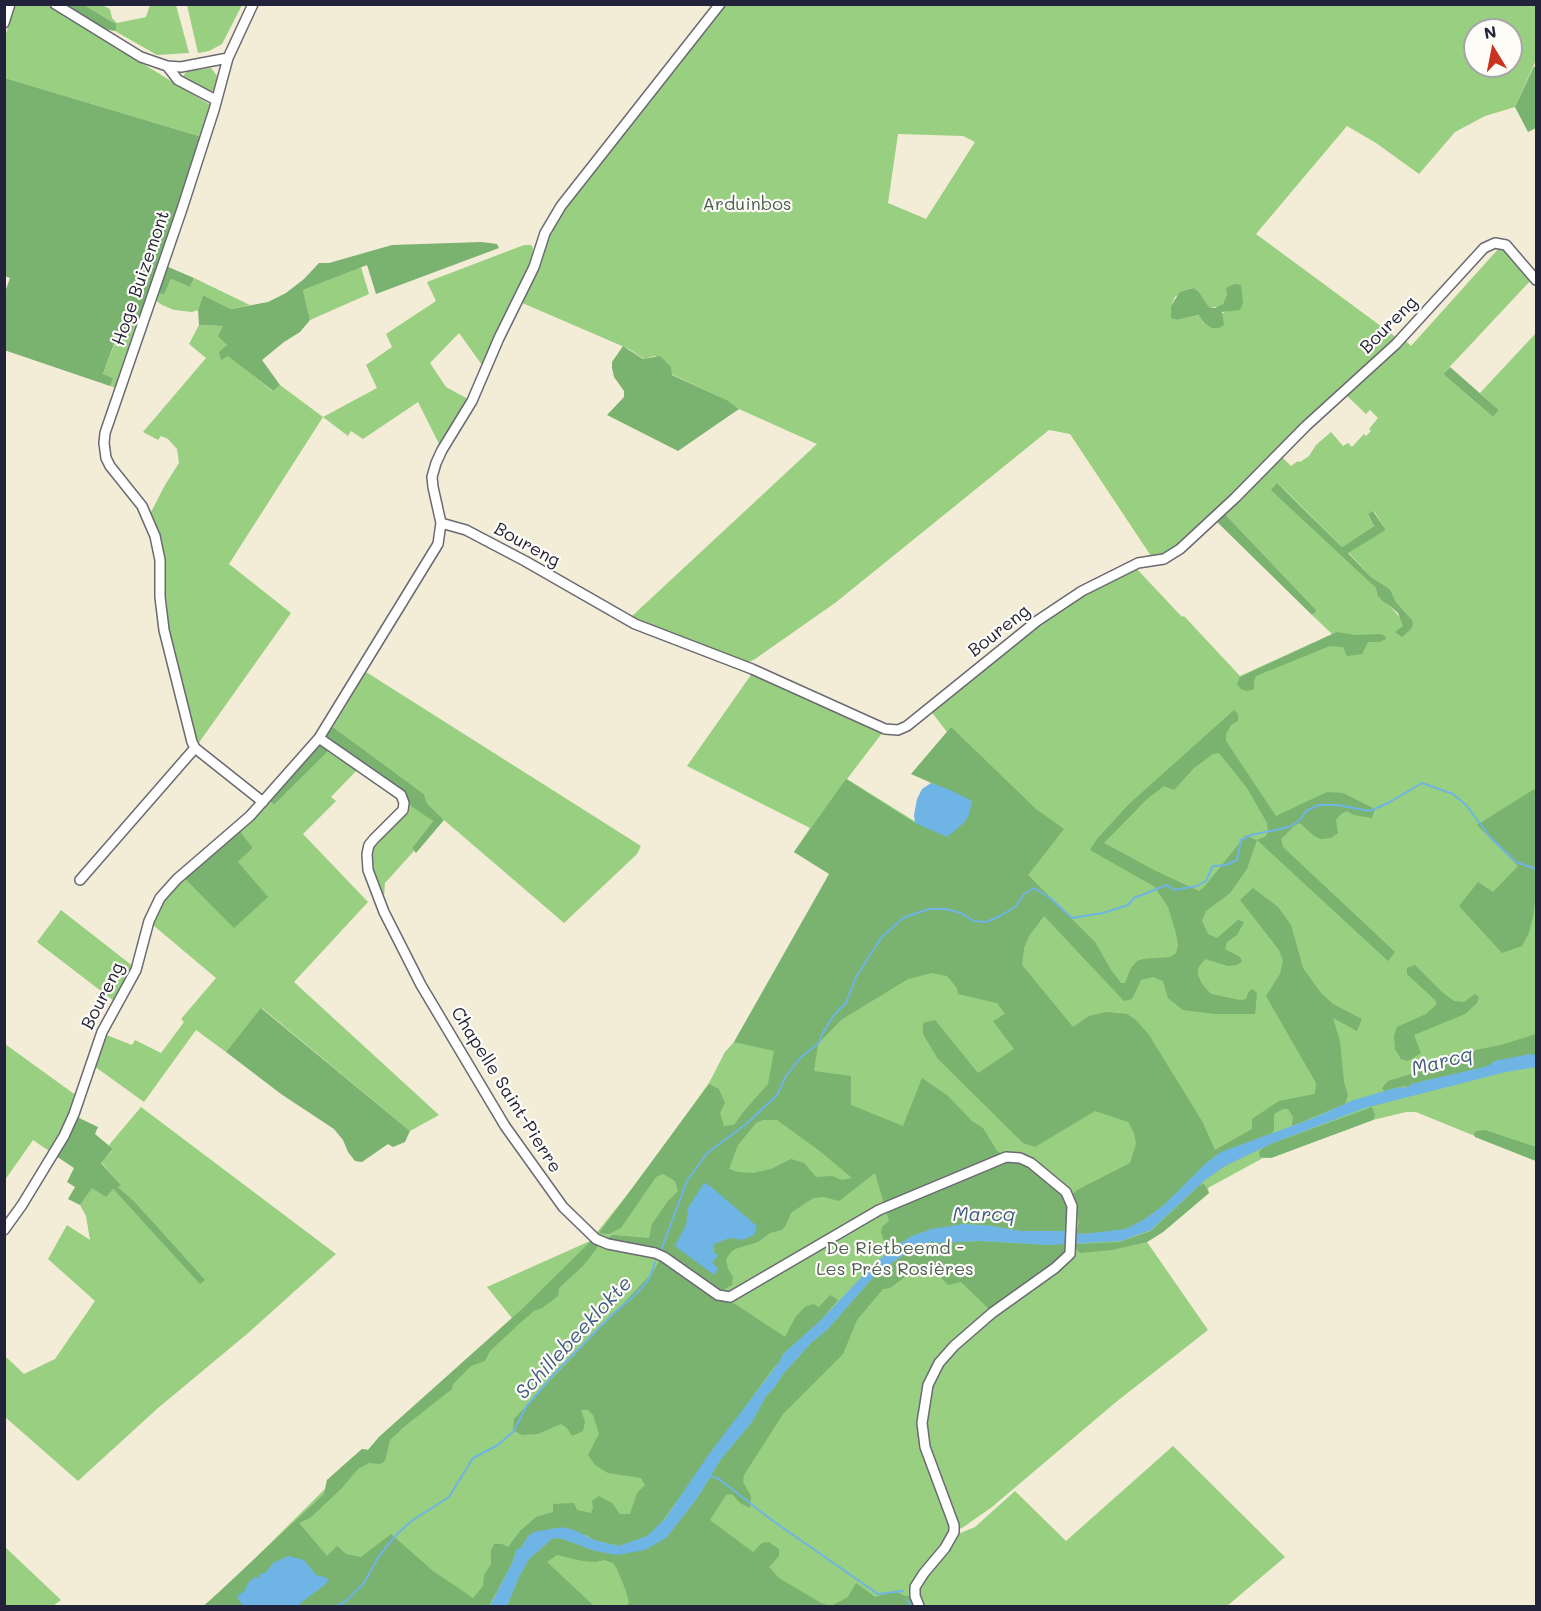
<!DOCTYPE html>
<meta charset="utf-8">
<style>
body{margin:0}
#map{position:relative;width:1541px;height:1611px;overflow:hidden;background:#f3ecd7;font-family:Mali,sans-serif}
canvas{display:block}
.frame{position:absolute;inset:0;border:6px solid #22223b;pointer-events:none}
.north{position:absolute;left:1463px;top:18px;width:60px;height:60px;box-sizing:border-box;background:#fdfcf7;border:2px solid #a5a5ac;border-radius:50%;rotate:350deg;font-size:16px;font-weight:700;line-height:24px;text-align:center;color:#22223b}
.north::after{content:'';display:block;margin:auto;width:21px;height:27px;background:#c8321e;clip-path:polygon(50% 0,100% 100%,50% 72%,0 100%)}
</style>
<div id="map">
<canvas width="1541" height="1611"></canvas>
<div class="frame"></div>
<div class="north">N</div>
</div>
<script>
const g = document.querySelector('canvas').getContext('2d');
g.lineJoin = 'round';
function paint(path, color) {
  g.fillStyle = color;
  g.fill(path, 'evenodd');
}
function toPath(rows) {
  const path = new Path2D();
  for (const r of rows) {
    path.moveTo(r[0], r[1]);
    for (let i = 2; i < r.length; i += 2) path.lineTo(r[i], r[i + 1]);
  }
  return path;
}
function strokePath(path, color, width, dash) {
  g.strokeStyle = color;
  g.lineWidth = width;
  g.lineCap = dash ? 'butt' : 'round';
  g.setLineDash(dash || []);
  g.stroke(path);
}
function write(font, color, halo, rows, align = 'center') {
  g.font = font + ' Mali,sans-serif';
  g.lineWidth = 4.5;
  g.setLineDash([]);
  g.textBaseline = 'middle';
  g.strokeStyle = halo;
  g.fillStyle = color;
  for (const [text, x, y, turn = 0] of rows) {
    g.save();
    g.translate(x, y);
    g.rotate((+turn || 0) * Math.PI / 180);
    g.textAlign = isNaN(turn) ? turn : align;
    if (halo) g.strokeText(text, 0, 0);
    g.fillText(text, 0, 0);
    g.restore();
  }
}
paint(toPath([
 [16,5,47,5,212,106,202,137,5,78,5,36],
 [84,5,102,5,110,9,112,18,117,23,146,17,150,5,176,5,189,53,157,55,115,31,116,24],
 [187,5,187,4,242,5,222,44,209,51,198,53],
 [726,5,1536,5,1536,60,1515,107,1485,116,1455,132,1419,174,1376,143,1347,126,1256,234,1397,338,1184,541,1162,555,1151,556,1070,434,1049,430,835,603,755,659,747,663,631,617,817,444,739,409,727,400,671,374,655,356,644,359,629,349,520,302,547,238,565,208],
 [1475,30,1511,30,1511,66,1475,66],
 [898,134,963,136,975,142,926,219,888,203],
 [1194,288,1199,292,1209,307,1220,307,1223,304,1227,294,1228,310,1204,324,1200,315,1177,320,1172,318,1171,306,1175,297,1185,290],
 [211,68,217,76,214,89,211,92,184,78,183,76,187,71],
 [524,245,531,245,533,248,532,259,482,365,459,333,430,363,446,387,468,399,440,446,418,402,363,439,351,431,348,436,323,417,229,564,291,613,198,744,193,737,168,627,163,552,150,514,165,485,179,463,177,449,168,439,161,436,158,440,143,432,206,358,189,344,199,325,223,326,228,355,272,391,280,385,323,417,377,388,366,365,392,347,386,334,436,301,427,282],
 [1500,247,1504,249,1532,279,1443,374,1493,417,1499,410,1480,393,1536,333,1536,1161,1416,1112,1406,1112,1373,1120,1271,1158,1263,1158,1208,1188,1209,1193,1163,1232,1147,1242,1208,1330,1116,1402,992,1507,962,1528,956,1530,920,1573,918,1606,203,1606,228,1585,326,1488,327,1480,362,1449,368,1450,379,1437,512,1318,487,1287,590,1241,639,1180,709,1083,725,1052,734,1042,830,874,794,852,810,828,687,766,753,672,883,732,847,779,924,827,951,727,947,732,930,710,1011,647,1080,596,1136,568,1182,617,1184,616,1240,676,1332,634,1312,615,1317,611,1223,512,1280,455,1291,466,1298,461,1300,462,1309,456,1316,445,1331,432,1343,446,1348,443,1352,447,1364,434,1366,436,1371,431,1369,429,1378,418,1370,410,1366,414,1345,394,1404,339,1411,346],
 [1278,483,1342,547,1374,526,1368,514,1374,511,1386,530,1348,552,1371,577,1390,589,1396,602,1411,619,1403,621,1390,606,1382,601,1377,595,1376,588],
 [361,267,369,294,310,320,303,290],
 [194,278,250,305,231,309,203,295,198,310,192,312,174,310,162,305,154,299,156,292,164,295,171,279,190,287],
 [134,324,139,326,116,388,110,386,112,378,103,374,118,335],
 [366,672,641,846,637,854,564,923,444,820,427,803,424,794,333,727],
 [327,751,347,765,349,762,359,768,331,797,336,801,303,834,368,902,294,982,439,1115,410,1131,262,1008,226,1052,196,1030,144,1102,94,1066,104,1034,132,1045,135,1040,161,1053,184,1022,181,1019,216,978,153,925,164,899,185,879,234,927,238,862,253,848,240,831,270,801,274,805],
 [410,803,433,821,412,848,414,851,385,883,384,897,381,897,374,875,371,852,376,842,405,812],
 [61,910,134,967,114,1001,37,942],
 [5,1044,77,1096,61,1133,49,1151,33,1140,5,1180],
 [141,1107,336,1254,247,1334,158,1408,78,1481,5,1417,5,1359,6,1357,24,1374,55,1359,95,1301,48,1259,67,1225,90,1240,86,1216,80,1205,92,1187,113,1189,200,1283,204,1280,135,1202,118,1187,120,1184,101,1162,113,1150,109,1145],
 [1173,1446,1285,1557,1227,1606,921,1606,917,1598,919,1584,953,1539,958,1534,975,1527,1015,1491,1066,1541],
 [4,1547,5,1547,61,1600,53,1606,5,1606]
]), '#99cf81');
paint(toPath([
 [66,5,84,5,116,24,116,29,115,31,105,29],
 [1534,66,1536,70,1536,128,1528,132,1515,107],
 [5,78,202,137,139,326,134,324,128,339,117,336,103,374,113,378,110,386,4,350,5,292,10,278,4,276],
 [481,242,497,244,499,248,376,294,367,265,303,290,310,320,300,332,284,342,262,360,280,385,273,391,228,356,221,360,219,352,227,345,218,336,223,326,199,325,198,310,203,295,231,309,268,302,286,293,304,279,319,263,329,263,392,245],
 [166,266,194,278,190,287,171,279,164,295,156,292],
 [1234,284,1241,285,1243,303,1240,310,1222,312,1224,325,1219,328,1212,328,1204,323,1199,315,1177,320,1171,318,1171,306,1179,293,1185,290,1194,288,1199,292,1209,307,1215,308,1223,304,1227,294,1226,288],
 [623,346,643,359,660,356,671,367,672,375,727,400,739,409,678,451,607,415,624,397,624,391,614,377,612,368,612,362],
 [1450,367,1499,410,1493,417,1443,374],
 [1277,483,1342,547,1374,526,1368,514,1373,511,1386,530,1348,553,1371,577,1390,589,1396,602,1412,620,1413,625,1410,630,1402,637,1395,632,1403,626,1398,613,1390,606,1382,601,1377,595,1376,588,1271,490],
 [1223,512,1317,611,1312,615,1215,520],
 [1337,632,1355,635,1380,634,1385,636,1386,639,1380,642,1368,642,1362,654,1347,656,1343,647,1330,646,1256,676,1254,681,1254,689,1247,691,1241,689,1237,684,1240,677],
 [1234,710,1238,714,1238,721,1231,725,1226,734,1226,741,1276,816,1327,792,1343,793,1375,809,1372,818,1354,815,1347,811,1341,814,1336,820,1338,833,1331,838,1321,839,1314,836,1300,823,1294,826,1281,839,1283,847,1395,952,1388,961,1257,840,1247,869,1230,893,1206,911,1202,921,1208,934,1217,938,1238,920,1244,922,1237,935,1227,942,1225,949,1240,957,1242,961,1237,965,1228,966,1205,959,1198,968,1198,975,1202,984,1211,994,1240,1000,1246,999,1248,993,1252,989,1257,993,1255,1014,1214,1014,1183,1010,1168,998,1163,981,1153,977,1141,980,1132,999,1124,1001,1044,916,1029,936,1024,948,1022,965,1073,1027,1089,1016,1106,1012,1127,1014,1136,1020,1149,1035,1202,1121,1215,1150,1252,1129,1252,1119,1279,1101,1315,1094,1316,1083,1266,996,1280,974,1283,961,1279,950,1240,900,1253,888,1278,907,1291,925,1303,968,1321,993,1333,1004,1362,1019,1357,1031,1333,1018,1340,1041,1344,1082,1348,1095,1345,1104,1292,1126,1293,1117,1288,1109,1283,1109,1274,1114,1274,1129,1272,1133,1215,1156,1164,1205,1145,1219,1126,1229,1116,1232,1076,1234,1079,1222,1073,1194,1077,1190,1130,1163,1136,1144,1134,1133,1128,1122,1095,1111,1035,1147,1023,1143,938,1059,923,1034,923,1023,935,1020,978,1073,1014,1049,993,1021,1005,1014,997,1003,958,994,957,988,947,976,932,973,908,979,841,1020,818,1044,814,1071,851,1076,851,1105,903,1126,922,1078,948,1096,972,1121,983,1128,997,1151,1012,1161,1025,1165,1041,1175,1064,1195,1068,1207,1069,1231,1020,1231,992,1226,964,1224,912,1236,897,1245,894,1239,885,1244,881,1232,882,1227,889,1221,875,1173,839,1201,824,1197,813,1198,791,1213,786,1225,782,1230,770,1233,758,1242,735,1249,731,1252,726,1259,728,1269,733,1277,732,1285,718,1293,664,1256,603,1240,613,1235,649,1238,652,1224,668,1201,678,1191,675,1181,663,1174,656,1177,621,1228,609,1234,599,1233,709,1084,719,1089,725,1103,720,1113,724,1126,734,1125,744,1111,768,1084,774,1051,734,1042,829,874,794,852,846,779,915,823,938,832,972,801,911,774,951,727,1036,809,1064,829,1028,875,1095,942,1111,970,1121,983,1125,983,1131,968,1137,961,1143,959,1170,957,1176,953,1178,945,1176,933,1168,907,1155,887,1090,850,1097,839,1129,804],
 [1219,753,1247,788,1267,823,1268,832,1265,837,1256,840,1246,835,1204,887,1199,891,1156,871,1104,843,1147,799,1164,786,1174,790,1194,768,1213,754],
 [763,1120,777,1120,821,1152,852,1178,842,1180,832,1176,816,1177,804,1163,791,1159,771,1169,753,1173,737,1172,729,1169,738,1145,756,1123],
 [333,727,424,794,427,803,444,820,416,853,412,848,433,821,411,806,406,797,353,757,347,765,328,751,274,805,270,801],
 [1536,788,1536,894,1533,917,1529,933,1522,946,1502,953,1459,906,1478,882,1493,892,1518,866,1477,825],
 [240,831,253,848,238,862,268,897,234,928,185,879],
 [1415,965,1442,992,1454,1001,1464,1002,1475,994,1479,997,1477,1003,1465,1014,1414,1035,1421,1053,1408,1061,1401,1059,1395,1049,1394,1036,1397,1027,1426,1014,1436,1005,1436,1001,1407,974,1407,968],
 [261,1008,410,1131,405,1142,393,1147,388,1144,362,1162,355,1161,348,1152,343,1140,334,1129,281,1094,226,1052],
 [1536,1034,1536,1055,1495,1061,1489,1066,1411,1084,1409,1087,1404,1086,1384,1091,1382,1088,1388,1081,1421,1071,1439,1057,1501,1045],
 [1372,1107,1375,1115,1373,1120,1271,1158,1260,1157,1259,1152,1263,1148,1273,1143],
 [77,1117,98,1127,95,1134,113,1149,101,1163,121,1185,118,1187,135,1202,205,1280,200,1284,113,1189,106,1197,92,1188,80,1205,68,1199,75,1187,67,1182,74,1168,56,1156],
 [1485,1130,1536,1147,1536,1161,1485,1141,1475,1137,1474,1134,1476,1131],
 [1204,1184,1209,1193,1163,1232,1147,1242,1112,1250,1080,1253,1075,1248,1076,1244,1120,1242,1151,1231,1200,1185],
 [592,1240,598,1243,597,1248,583,1266,559,1288,558,1296,542,1308,534,1311,520,1323,490,1351,485,1361,471,1366,453,1384,452,1389,405,1426,390,1440,385,1461,380,1464,369,1463,358,1469,342,1488,310,1518,299,1523,327,1556,337,1546,346,1554,361,1557,391,1534,433,1571,473,1598,483,1586,484,1575,491,1564,491,1551,494,1544,502,1544,508,1547,520,1531,536,1517,553,1512,553,1504,574,1503,577,1510,591,1513,593,1508,592,1501,599,1496,612,1503,620,1514,630,1514,637,1493,645,1485,641,1478,608,1473,595,1465,588,1455,599,1434,593,1415,588,1410,581,1410,585,1422,583,1431,572,1436,567,1428,561,1424,538,1434,522,1435,513,1430,514,1419,619,1308,652,1273,660,1260,719,1298,735,1304,785,1337,796,1316,805,1307,813,1304,819,1307,830,1295,838,1300,820,1321,783,1354,780,1361,772,1370,658,1527,647,1536,619,1546,594,1540,586,1535,528,1536,521,1548,516,1550,513,1561,489,1606,204,1606,324,1494,327,1480,362,1449,368,1450,379,1437,521,1310],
 [933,1241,935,1243,981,1241,1049,1245,1065,1243,1068,1247,1066,1255,991,1311,961,1282,948,1285,938,1275,934,1264,917,1268,890,1288,883,1289,857,1320,843,1354,783,1414,744,1475,743,1482,751,1496,750,1508,740,1503,732,1494,726,1495,710,1520,753,1552,762,1543,769,1542,779,1549,779,1556,769,1567,779,1578,821,1603,831,1606,848,1597,856,1583,875,1597,895,1591,905,1596,911,1596,918,1606,627,1606,629,1602,626,1591,617,1569,613,1563,604,1560,596,1562,583,1561,557,1555,547,1562,594,1606,507,1606,520,1575,529,1559,553,1538,563,1539,595,1551,666,1538,698,1497,721,1459,752,1422,766,1396,774,1388,783,1374,812,1342,827,1330,877,1273,914,1248]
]), '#7ab26f');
paint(toPath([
 [931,783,948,789,972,801,969,815,964,823,947,837,915,823,914,815,917,799,922,789],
 [1530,1054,1536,1055,1536,1067,1506,1072,1365,1108,1273,1143,1225,1166,1205,1180,1151,1230,1121,1241,1049,1245,981,1241,935,1243,933,1241,914,1248,877,1273,827,1330,812,1342,783,1374,774,1388,766,1396,752,1422,721,1459,698,1497,666,1538,645,1550,617,1555,595,1551,563,1539,553,1538,529,1559,520,1575,507,1606,490,1606,513,1561,516,1550,521,1548,528,1536,534,1532,562,1527,574,1530,594,1540,619,1546,647,1536,665,1519,709,1454,780,1361,783,1354,820,1321,874,1264,897,1245,912,1236,931,1229,964,1224,992,1226,1020,1231,1069,1231,1083,1234,1126,1229,1145,1219,1164,1205,1206,1163,1221,1152,1311,1119,1354,1100,1395,1088,1409,1087,1411,1084,1488,1066,1495,1061],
 [704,1183,710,1186,757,1226,754,1235,742,1240,730,1238,714,1244,714,1252,718,1256,712,1262,718,1269,714,1275,675,1246,686,1225,688,1208],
 [288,1556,304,1560,316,1575,328,1578,327,1583,297,1606,243,1606,237,1597,246,1589,247,1584,255,1577,259,1578,259,1574,265,1573,273,1563]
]), '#6eb4e5');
strokePath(toPath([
 [661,1250,687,1181,707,1153,745,1125,777,1095,786,1076,801,1057,819,1043,822,1034,834,1015,846,1003,856,977,881,938,903,918,929,909,946,909,961,913,974,921,986,922,1000,916,1015,907,1024,894,1034,888,1050,898,1072,918,1103,913,1128,905,1134,898,1167,885,1174,890,1197,886,1206,881,1213,866,1226,865,1237,860,1241,840,1251,835,1289,827,1300,820,1306,811,1319,805,1337,805,1370,811,1390,802,1422,783,1453,794,1466,805,1490,837,1516,862,1536,869],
 [710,1476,719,1479,773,1521,878,1594,903,1591],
 [907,1600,911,1606],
 [336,1606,345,1602,364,1583,379,1556,397,1534,413,1520,449,1497,473,1458,498,1445,513,1432,526,1407,554,1374,613,1314,636,1294,649,1279,655,1262]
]), '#6eb4e5', 2);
const minor = toPath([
 [55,4,141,57,167,66,181,67,228,58],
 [253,4,228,58,214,110,182,209,105,433,104,443,106,458,110,466,142,506,155,536,160,560,160,597,164,630,192,742,195,748,263,802],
 [4,23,10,4],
 [167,66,178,80,216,100],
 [441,523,466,530,525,561,635,624,752,669,885,729,898,730,907,726,1037,621,1082,591,1138,563,1164,559,1180,549,1235,498,1306,426,1396,344,1484,248,1495,243,1506,245,1536,280],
 [319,738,401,795,404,803,403,810,374,839,369,845,367,854,368,870,384,912,421,985,505,1126,563,1207,596,1239,608,1244,655,1253,664,1257,718,1295,730,1297,879,1210,1006,1157,1020,1158,1031,1163,1066,1192,1072,1206,1070,1254,1055,1268,992,1313,954,1346,939,1363,928,1385,922,1423,925,1447,954,1525,954,1532,945,1548,924,1573,915,1587,915,1596,919,1606],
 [80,880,195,748],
 [4,1230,22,1205,64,1136,74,1114,102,1032,136,970,149,921,160,898,177,879,250,816,319,738,438,544,441,523,433,487,432,477,436,463,442,450,472,401,499,338,534,267,545,233,561,206,720,4]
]);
strokePath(minor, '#6b6972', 12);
strokePath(minor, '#fff', 9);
write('18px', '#4c5f54', '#fdfcf7', [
 ["Arduinbos",747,204],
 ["De Rietbeemd -",895,1248],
 ["Les Prés Rosières",895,1269]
]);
write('18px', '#22223b', '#fdfcf7', [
 ["Hoge Buizemont",141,278,-71],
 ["Boureng",1389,325,-45],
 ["Boureng",527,545,29],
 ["Boureng",999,631,-38],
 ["Boureng",103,996,-63],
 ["Chapelle Saint-Pierre",506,1090,58]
]);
write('italic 20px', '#405c7f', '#fdfcf7', [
 ["Marcq",1442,1062,-15],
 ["Marcq",984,1215],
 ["Schillebeeklokte",574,1338,-47]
]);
</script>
